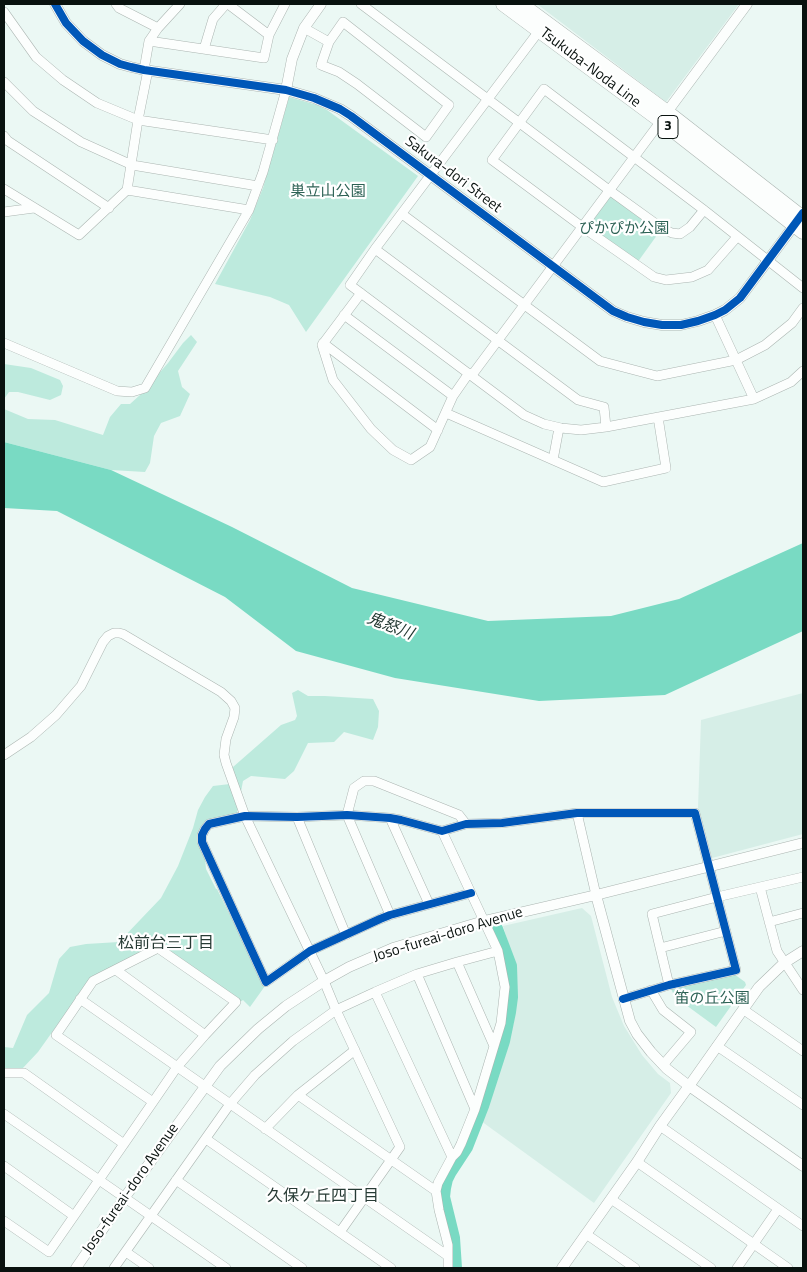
<!DOCTYPE html>
<meta charset="utf-8">
<style>
body{margin:0}
#map{position:relative;width:807px;height:1272px;overflow:hidden;background:#ebf8f4;font-family:"Titillium Web",sans-serif}
canvas{display:block}
.frame{position:absolute;inset:0;border:5px solid #09120f;pointer-events:none}
</style>
<div id="map">
<canvas width="807" height="1272"></canvas>
<div class="frame"></div>
</div>
<script>
const g = document.querySelector('canvas').getContext('2d');
g.lineJoin = 'round';
function paint(path, color) {
  g.fillStyle = color;
  g.fill(path, 'evenodd');
}
function toPath(rows) {
  const path = new Path2D();
  for (const r of rows) {
    path.moveTo(r[0], r[1]);
    for (let i = 2; i < r.length; i += 2) path.lineTo(r[i], r[i + 1]);
  }
  return path;
}
function strokePath(path, color, width, dash) {
  g.strokeStyle = color;
  g.lineWidth = width;
  g.lineCap = dash ? 'butt' : 'round';
  g.setLineDash(dash || []);
  g.stroke(path);
}
function write(font, color, halo, rows, align = 'center') {
  g.font = font + ' "Titillium Web","Noto Sans JP",sans-serif';
  g.lineWidth = 4.5;
  g.setLineDash([]);
  g.textBaseline = 'middle';
  g.strokeStyle = halo;
  g.fillStyle = color;
  for (const [text, x, y, turn = 0] of rows) {
    g.save();
    g.translate(x, y);
    g.rotate((+turn || 0) * Math.PI / 180);
    g.textAlign = isNaN(turn) ? turn : align;
    if (halo) g.strokeText(text, 0, 0);
    g.fillText(text, 0, 0);
    g.restore();
  }
}
paint(toPath([
 [537,4,739,4,666,102],
 [803,693,803,834,712,858,698,808,701,720],
 [582,908,591,916,612,997,624,1026,642,1055,658,1074,670,1083,671,1093,594,1203,481,1121,513,1026,516,1006,515,974,512,955,503,926]
]), '#d6eee7');
paint(toPath([
 [289,97,317,105,327,110,418,176,306,332,289,305,270,297,215,284,250,220,263,188],
 [611,195,660,231,637,263,588,226],
 [191,335,197,342,178,371,182,387,190,394,180,416,161,423,154,436,150,463,145,472,111,470,4,442,4,409,28,419,55,420,103,435,110,417,121,404,130,404,140,395,168,363,183,343],
 [4,364,31,368,60,380,63,386,61,395,50,400,18,392,9,392,4,399],
 [298,690,308,696,325,696,373,699,379,711,378,727,373,740,344,732,334,742,308,743,294,771,285,779,251,776,243,781,237,813,213,819,202,827,206,869,216,889,217,889,265,986,250,1007,243,1000,240,1002,166,948,152,946,90,979,38,1052,22,1069,4,1069,4,1047,13,1048,27,1015,49,993,59,959,70,947,86,944,119,942,161,898,178,866,193,828,198,810,205,797,213,786,230,784,233,767,281,725,295,720,297,716,292,693],
 [734,974,745,982,746,985,716,1027,675,997,671,989]
]), '#bdeadd');
paint(toPath([
 [4,442,111,470,232,527,352,588,488,621,611,616,679,599,803,543,803,631,665,695,539,701,395,678,296,651,225,597,57,511,4,508]
]), '#79dac3');
strokePath(toPath([
 [455,1268,453,1238,443,1197,444,1188,446,1179,449,1173,466,1147,482,1106,503,1041,509,1012,511,997,510,966,496,929]
]), '#79dac3', 14);
const minor = toPath([
 [116,4,119,8,158,28],
 [228,4,269,35],
 [361,4,609,190,663,229,672,233,680,234,690,227,704,210],
 [4,12,36,57,63,80,97,103,138,120,273,140],
 [343,22,449,105,426,137,357,84,339,72,321,65,329,42,343,22],
 [304,28,329,42],
 [539,31,375,249,350,285,524,415,544,424,561,428,581,430,606,427,754,399,791,382,803,371],
 [149,41,264,58,269,35,285,4],
 [204,49,213,19,226,4],
 [144,70,149,41,158,28,180,4],
 [4,82,33,111,81,142,132,165,258,186],
 [4,136,8,141,109,208],
 [4,189,79,235,127,190,249,210],
 [127,190,138,120,148,70],
 [4,212,34,208],
 [402,214,600,361,657,376,736,360,765,345,792,323,803,308],
 [737,237,708,270,692,277,666,280,654,277,581,226,492,160,544,89,704,210,803,288],
 [375,249,578,400,604,407,606,427],
 [361,293,322,345,333,380,371,429,393,450,411,460,430,447,453,396,469,373],
 [344,315,453,396],
 [715,315,754,399],
 [4,343,117,391,132,392,145,388,249,210,263,172,286,90],
 [323,343,438,430],
 [472,375,661,121],
 [446,413,603,482,666,468,658,417],
 [553,460,559,428],
 [4,755,31,737,56,715,81,686,103,642,108,636,114,633,119,633,123,634,221,692,231,701,235,708,234,717,226,739,224,755,226,763,245,816,324,981,336,1010,400,1147,340,1232],
 [577,813,596,895],
 [297,817,346,935],
 [390,818,429,904],
 [442,831,498,951,505,987,501,1023,475,1109,461,1144,457,1152,452,1157,438,1183,436,1191,439,1210,448,1245,448,1268],
 [760,887,777,951,803,990],
 [471,893,390,915,380,919,310,951,266,982,202,842,202,835,205,829,209,824,245,816,297,817,347,815,390,818,401,820,442,831,466,824,502,823,577,813,695,813,736,970,669,985,623,999],
 [390,915,347,815,354,788,364,781,374,781,459,815,466,824],
 [769,922,803,913],
 [660,948,726,931],
 [457,962,494,1046],
 [116,970,205,1035],
 [417,974,475,1109],
 [669,985,652,914,717,897,803,877],
 [651,990,663,1010,691,1032,663,1065],
 [375,992,452,1157],
 [80,999,448,1256],
 [744,1010,803,1051],
 [717,1046,803,1105],
 [4,1073,24,1073,124,1144],
 [298,1095,436,1191],
 [4,1114,226,1268],
 [660,1126,803,1226],
 [265,1129,298,1095,355,1050],
 [206,1139,391,1268],
 [637,1162,788,1268],
 [4,1166,74,1216],
 [176,1180,302,1268],
 [611,1199,711,1268],
 [4,1221,49,1252,99,1180,153,1102,177,1067,205,1035,236,1002,158,948,93,981,56,1035,153,1102],
 [586,1234,635,1268],
 [126,1252,149,1268],
 [114,1268,230,1104,255,1075,293,1041,336,1010,375,992,417,974,457,962,498,951],
 [737,1268,778,1209]
]);
const tertiary = toPath([
 [55,4,66,23,83,41,102,55,120,64,131,67,144,70,286,90,314,98,340,109,351,116,613,311,627,317,644,322,662,325,681,325,698,321,715,315,725,310,740,298,798,220],
 [286,90,292,59,304,28,321,4],
 [667,112,747,4],
 [596,895,630,1021,637,1034,651,1052,667,1069,689,1086,803,1166],
 [76,1268,125,1197,220,1066,258,1029,286,1006,324,981,349,967,393,948,484,921,596,895,803,843],
 [562,1268,637,1162,660,1126,689,1086,759,987,784,963,803,951]
]);
const primary = toPath([
 [503,4,661,121,803,232],
 [521,4,667,112,803,218]
]);
strokePath(minor, '#abb5b1', 10);
strokePath(tertiary, '#abb5b1', 11);
strokePath(primary, '#abb5b1', 15);
strokePath(minor, '#fcfefd', 9);
strokePath(tertiary, '#fcfefd', 10);
strokePath(primary, '#fcfefd', 14);
strokePath(toPath([
 [55,4,66,23,83,41,102,55,120,64,131,67,144,70,286,90,314,98,340,109,351,116,613,311,627,317,644,322,662,325,681,325,698,321,715,315,725,310,740,298,803,213],
 [471,893,390,915,380,919,310,951,266,982,202,842,202,835,205,829,209,824,245,816,297,817,347,815,390,818,401,820,442,831,466,824,502,823,577,813,695,813,736,970,669,985,623,999]
]), '#0057b8', 8);
for (const [x, y, w] of [
 [668,127,20]
]) {
  const box = new Path2D();
  box.roundRect(x - w / 2, y - 11.5, w, 23, 4);
  g.fillStyle = '#fff';
  g.fill(box);
  strokePath(box, '#09120f', 1);
}
write('bold 14px', '#09120f', null, [
 ["3",668,127]
]);
write('15px', '#09120f', '#fff', [
 ["Tsukuba-Noda Line",590,68,37],
 ["Sakura-dori Street",453,175,37],
 ["Joso-fureai-doro Avenue",448,935,-17],
 ["Joso-fureai-doro Avenue",131,1189,-55]
]);
write('15px', '#2d6255', '#fff', [
 ["巣立山公園",328,192],
 ["ぴかぴか公園",624,229],
 ["笛の丘公園",712,999]
]);
write('italic 16px', '#1e352e', '#fff', [
 ["鬼怒川",390,627,21]
]);
write('16px', '#273b35', '#fff', [
 ["松前台三丁目",166,944],
 ["久保ケ丘四丁目",323,1197]
]);
</script>
